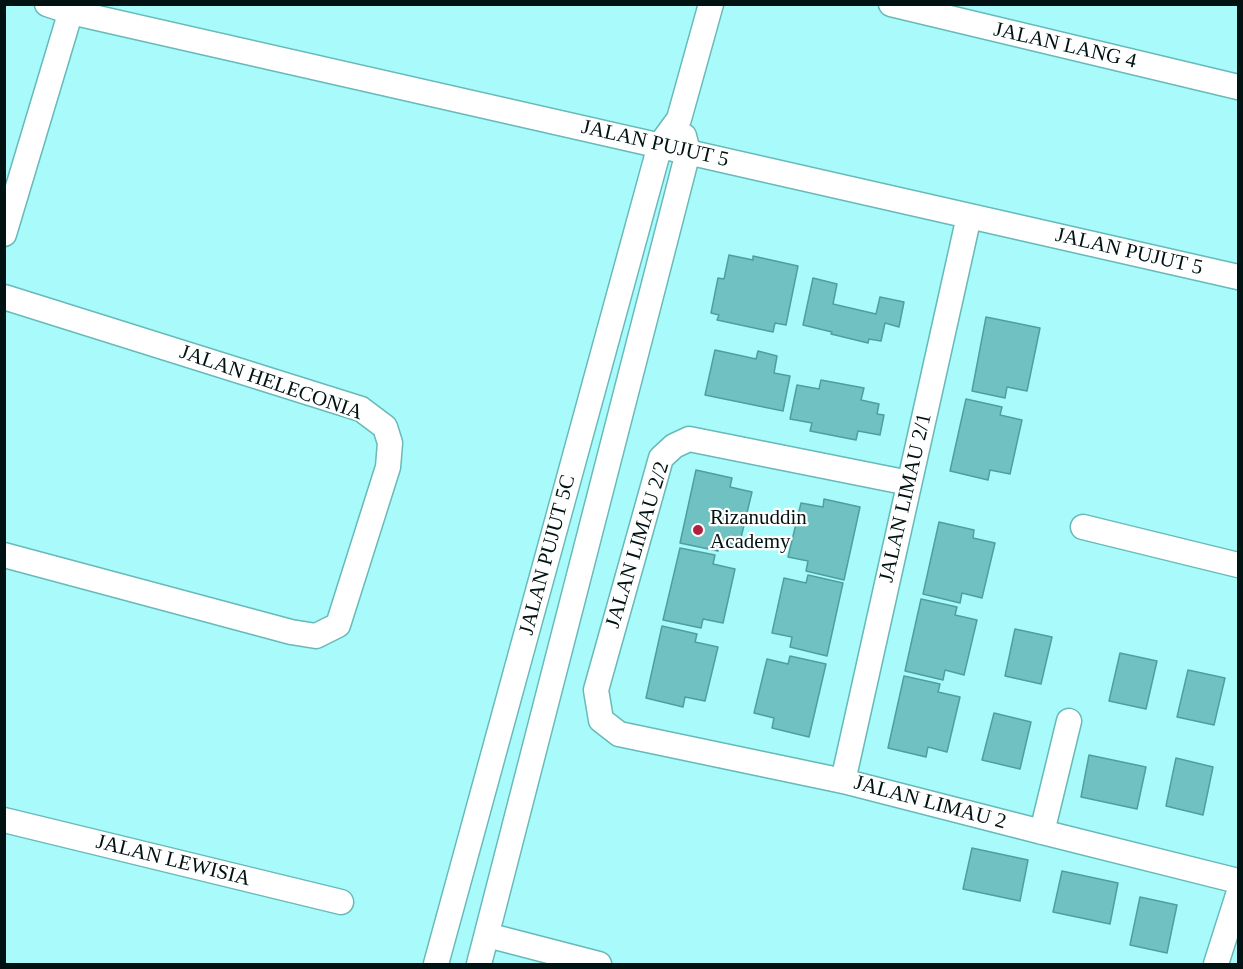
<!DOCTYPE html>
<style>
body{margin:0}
#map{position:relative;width:1243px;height:969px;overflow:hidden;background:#a9fbfb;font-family:Georgia,serif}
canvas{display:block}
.frame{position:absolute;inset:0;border:6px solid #001212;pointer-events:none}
</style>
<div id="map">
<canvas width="1243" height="969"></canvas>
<div class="frame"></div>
</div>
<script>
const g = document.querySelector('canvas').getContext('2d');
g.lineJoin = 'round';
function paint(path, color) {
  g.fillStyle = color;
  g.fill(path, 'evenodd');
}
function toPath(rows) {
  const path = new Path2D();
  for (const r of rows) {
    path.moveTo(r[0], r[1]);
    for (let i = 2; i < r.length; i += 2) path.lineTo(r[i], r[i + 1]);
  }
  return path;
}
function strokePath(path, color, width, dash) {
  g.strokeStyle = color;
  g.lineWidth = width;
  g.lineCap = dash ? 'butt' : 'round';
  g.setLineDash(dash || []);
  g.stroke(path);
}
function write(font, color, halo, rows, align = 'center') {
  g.font = font + ' Georgia,serif';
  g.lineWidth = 4.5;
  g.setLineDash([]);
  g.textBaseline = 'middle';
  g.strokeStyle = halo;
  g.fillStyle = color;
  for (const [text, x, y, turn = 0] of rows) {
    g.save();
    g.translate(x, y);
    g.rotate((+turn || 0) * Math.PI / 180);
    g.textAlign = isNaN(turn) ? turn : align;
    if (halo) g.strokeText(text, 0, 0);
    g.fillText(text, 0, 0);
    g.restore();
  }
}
const building = toPath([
 [729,255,753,260,753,256,798,266,786,325,775,323,773,332,717,320,719,315,711,313,718,278,724,279,729,255],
 [813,278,837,284,833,304,876,314,880,297,904,302,899,327,885,323,881,341,869,339,868,343,831,334,832,332,803,325,813,278],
 [986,317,1040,328,1027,391,1007,387,1005,398,972,391,986,317],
 [715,350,756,359,758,351,777,356,774,373,790,376,783,411,705,395,715,350],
 [821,380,864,388,861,400,879,404,877,414,884,415,880,435,858,431,856,440,810,431,812,423,790,419,797,385,819,389,821,380],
 [966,399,1002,407,1000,415,1022,420,1010,474,990,470,988,480,950,471,966,399],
 [696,470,732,478,730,487,752,492,739,546,720,541,718,551,680,543,696,470],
 [824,499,860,507,844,580,806,571,808,561,788,557,801,503,823,507,824,499],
 [939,522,974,530,973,538,995,543,982,598,962,593,960,603,923,594,939,522],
 [680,548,715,555,713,564,735,569,723,623,703,619,701,628,663,620,680,548],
 [808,575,843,583,827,656,790,647,792,637,772,633,784,578,806,583,808,575],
 [921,599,957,607,955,615,977,620,964,675,945,670,943,680,905,671,921,599],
 [662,626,697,634,695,642,718,647,705,701,685,697,683,707,646,698,662,626],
 [1015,629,1052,637,1041,684,1005,676,1015,629],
 [1120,653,1157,661,1146,709,1109,701,1120,653],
 [790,656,826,664,809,737,772,728,774,718,754,713,767,659,788,664,790,656],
 [1188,670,1225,678,1214,725,1177,717,1188,670],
 [904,676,940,684,938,692,960,697,947,752,928,747,926,757,888,748,904,676],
 [994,713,1031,722,1020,769,982,760,994,713],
 [1089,755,1146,767,1137,809,1081,797,1089,755],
 [1176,758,1213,767,1203,815,1166,806,1176,758],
 [972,848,1028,860,1020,901,963,889,972,848],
 [1062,871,1118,883,1110,924,1053,912,1062,871],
 [1140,897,1177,905,1167,953,1130,945,1140,897]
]);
paint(building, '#70c1c1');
strokePath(building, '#4ea0a0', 1.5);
const minor = toPath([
 [47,4,71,12,1238,277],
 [891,4,1238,87],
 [4,234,73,4],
 [4,297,361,409,385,427,390,443,388,467,338,625,316,636,291,632,4,555],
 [909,483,689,439,674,446,661,458,596,690,601,720,619,734,843,781,1042,832,1238,881],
 [1083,527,1238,565],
 [843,781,969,216],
 [4,820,341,902],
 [1042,832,1069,721],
 [487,935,599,964],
 [436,964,660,145,679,119,711,4],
 [479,964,688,152,684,136],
 [1216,964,1238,895]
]);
strokePath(minor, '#68b9b9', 27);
strokePath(minor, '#fff', 24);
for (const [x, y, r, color] of [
 [698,530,6,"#b32140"]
]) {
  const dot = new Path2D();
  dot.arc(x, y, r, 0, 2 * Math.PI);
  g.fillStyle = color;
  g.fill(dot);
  strokePath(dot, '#fff', 2);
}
write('21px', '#001212', '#fff', [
 ["JALAN LANG 4",1065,46,13],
 ["JALAN PUJUT 5",655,144,13],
 ["JALAN PUJUT 5",1129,252,13],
 ["JALAN HELECONIA",271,383,19],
 ["JALAN LIMAU 2/1",906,498,-77],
 ["JALAN LIMAU 2/2",638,545,-73],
 ["JALAN PUJUT 5C",548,555,-75],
 ["JALAN LIMAU 2",930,803,15],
 ["JALAN LEWISIA",173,861,14]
]);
write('21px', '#001212', '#fff', [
 ["Rizanuddin",710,518],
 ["Academy",710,542]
], 'left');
</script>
